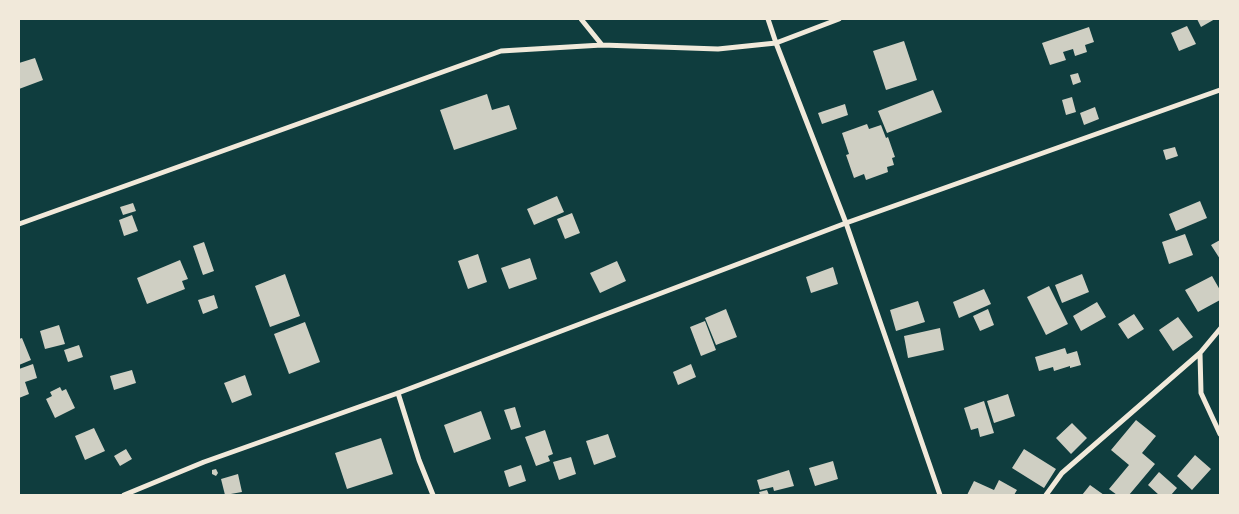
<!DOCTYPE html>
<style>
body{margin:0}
#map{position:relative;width:1239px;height:514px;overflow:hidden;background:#0f3d3e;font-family:Overpass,sans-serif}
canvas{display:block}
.frame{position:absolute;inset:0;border:20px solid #f1e9da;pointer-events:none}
</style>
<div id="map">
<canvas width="1239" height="514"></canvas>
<div class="frame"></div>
</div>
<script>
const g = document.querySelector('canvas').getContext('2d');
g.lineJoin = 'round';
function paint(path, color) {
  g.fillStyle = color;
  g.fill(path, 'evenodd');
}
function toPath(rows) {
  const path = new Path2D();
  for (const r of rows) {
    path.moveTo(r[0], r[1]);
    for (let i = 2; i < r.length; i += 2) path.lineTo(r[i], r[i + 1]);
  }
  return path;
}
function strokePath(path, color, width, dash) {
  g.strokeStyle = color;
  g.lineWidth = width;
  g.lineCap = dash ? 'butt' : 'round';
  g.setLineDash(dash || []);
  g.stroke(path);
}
paint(toPath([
 [1197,19,1215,19,1201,27],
 [1187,26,1196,44,1179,51,1171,33],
 [1089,27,1094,42,1085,45,1087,52,1075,56,1073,49,1063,52,1066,60,1050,65,1042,43],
 [904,41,917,80,886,90,873,51],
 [35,58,43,80,19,89,19,63],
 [1078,73,1081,82,1073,85,1070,75],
 [933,90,942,112,887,133,878,111],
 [487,94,492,110,509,105,517,129,454,150,440,110],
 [1072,97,1076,112,1066,115,1062,100],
 [845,104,848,115,822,124,818,113],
 [1095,107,1099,119,1084,125,1080,113],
 [867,124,869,129,881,125,886,138,888,137,895,157,892,158,894,165,887,167,888,172,866,180,864,174,854,178,846,155,849,154,842,133],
 [1175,147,1178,156,1166,160,1163,150],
 [557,196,564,212,534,225,527,209],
 [1200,201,1207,218,1176,231,1169,214],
 [133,203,136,211,123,215,120,207],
 [572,213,580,233,565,239,557,219],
 [132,215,138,231,124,236,119,220],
 [1185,234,1193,255,1169,264,1162,242],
 [1220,240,1220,259,1211,245],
 [204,242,214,271,203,275,193,246],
 [478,254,487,282,468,289,458,261],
 [530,258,537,279,509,289,501,268],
 [180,260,188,279,182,281,185,289,147,304,137,278],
 [617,261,626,281,600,293,590,273],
 [833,267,838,284,811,293,806,277],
 [285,274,300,316,270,327,255,286],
 [1082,274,1089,292,1062,303,1055,285],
 [1212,276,1220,290,1220,300,1198,312,1185,290],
 [1049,286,1068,324,1046,335,1027,297],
 [984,289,991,304,959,318,953,302],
 [214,295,218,308,203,314,198,300],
 [918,301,925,322,896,331,890,310],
 [1097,302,1106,317,1081,331,1073,316],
 [726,309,737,337,716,345,705,318],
 [988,309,994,325,980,331,973,316],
 [1134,314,1144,329,1128,339,1118,324],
 [1178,317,1193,337,1173,351,1159,330],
 [705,321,716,350,701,356,690,327],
 [305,322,320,362,289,374,274,334],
 [59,325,65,344,45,349,40,331],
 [940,328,944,350,908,358,904,336],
 [22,338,31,360,19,365,19,339],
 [79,345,83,357,68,362,64,350],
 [1065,348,1067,354,1077,351,1081,365,1070,368,1070,366,1054,371,1053,367,1039,371,1035,357],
 [33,364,37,378,25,382,29,394,19,398,19,369],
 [691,364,696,377,678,385,673,372],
 [132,370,136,383,114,390,110,376],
 [245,375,252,395,232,403,224,383],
 [60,387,62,391,66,389,75,408,55,418,46,399,52,396,50,392],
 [1008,394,1015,416,994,423,987,401],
 [984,401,994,433,980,437,978,428,971,430,964,408],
 [515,407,521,427,511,430,504,410],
 [481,411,491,439,454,453,444,425],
 [1136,420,1156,436,1142,453,1155,464,1129,495,1117,495,1109,489,1129,465,1111,450],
 [1072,423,1087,438,1071,454,1056,438],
 [94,428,105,451,85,460,75,436],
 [545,430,553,454,548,456,550,461,536,466,525,437],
 [608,434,616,457,594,465,586,441],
 [381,438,393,474,347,489,335,453],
 [126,449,132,459,120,466,114,456],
 [1024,449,1056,469,1044,488,1012,468],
 [1195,455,1211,469,1192,490,1177,476],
 [571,457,576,474,559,480,553,462],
 [833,461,838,479,815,486,809,468],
 [521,465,526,481,509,487,504,471],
 [216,469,218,473,216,476,212,474,212,470],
 [789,470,794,486,774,491,773,487,760,490,757,480],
 [1159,472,1177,488,1171,495,1159,495,1148,485],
 [238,474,242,492,225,495,221,479],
 [999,480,1017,490,1014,495,967,495,974,481,994,490],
 [1090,485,1104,495,1082,495],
 [767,490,769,495,760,495,759,492]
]), '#cfcfc3');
strokePath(toPath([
 [581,19,602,45],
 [768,19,776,43,846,223,940,495],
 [19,224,501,51,602,45,718,49,776,43,839,19],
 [1200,353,1201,393,1220,434],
 [398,393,419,460,433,495],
 [124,495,204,462,398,393,846,223,1220,90],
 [1046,495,1062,473,1200,353,1220,329]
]), '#f1e9da', 5);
</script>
